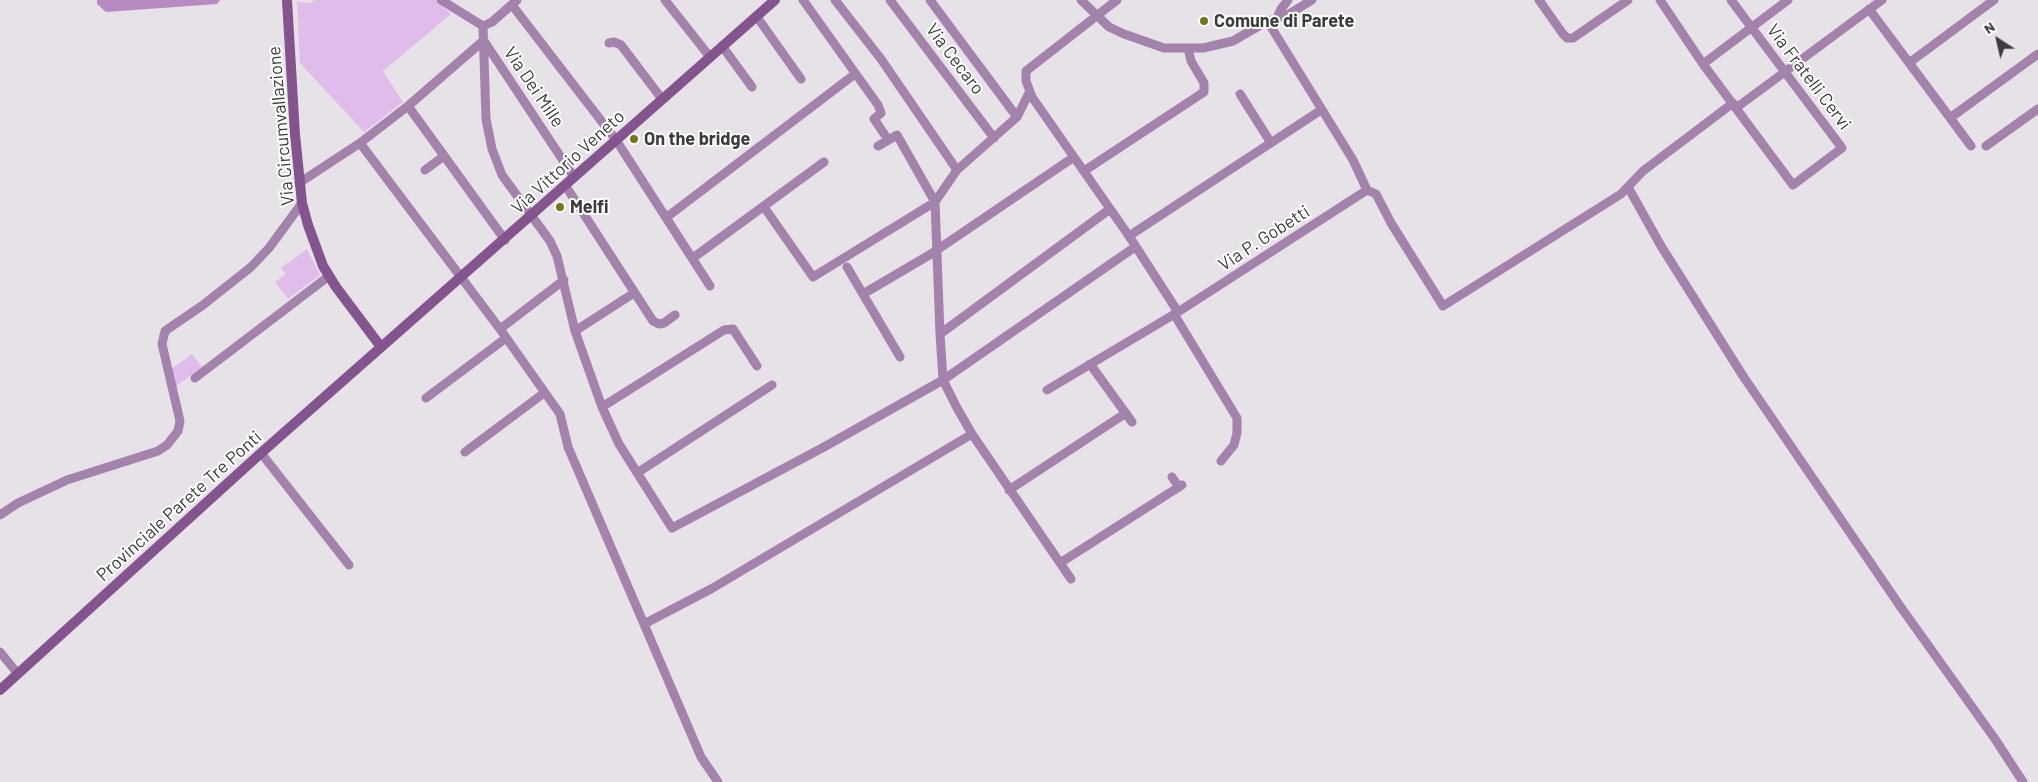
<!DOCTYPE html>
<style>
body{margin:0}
#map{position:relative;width:2038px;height:782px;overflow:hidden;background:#e7e1e8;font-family:Barlow,sans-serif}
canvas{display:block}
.north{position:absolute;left:1973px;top:15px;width:50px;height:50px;-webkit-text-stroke:4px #fff;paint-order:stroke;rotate:325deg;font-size:14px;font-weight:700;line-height:20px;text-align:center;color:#3c3a3d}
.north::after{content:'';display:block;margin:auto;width:18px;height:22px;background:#3c3a3d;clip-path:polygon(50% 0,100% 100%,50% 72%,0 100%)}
</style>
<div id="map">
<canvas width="2038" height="782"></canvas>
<div class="north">N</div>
</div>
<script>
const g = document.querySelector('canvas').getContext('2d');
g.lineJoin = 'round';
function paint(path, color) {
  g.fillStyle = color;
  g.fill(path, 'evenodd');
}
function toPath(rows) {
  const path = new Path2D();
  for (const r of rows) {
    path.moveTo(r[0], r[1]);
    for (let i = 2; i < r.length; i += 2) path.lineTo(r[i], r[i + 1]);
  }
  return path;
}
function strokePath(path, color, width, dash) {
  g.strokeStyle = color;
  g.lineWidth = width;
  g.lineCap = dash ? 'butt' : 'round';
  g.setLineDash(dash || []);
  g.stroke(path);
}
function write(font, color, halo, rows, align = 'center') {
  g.font = font + ' Barlow,sans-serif';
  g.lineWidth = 4;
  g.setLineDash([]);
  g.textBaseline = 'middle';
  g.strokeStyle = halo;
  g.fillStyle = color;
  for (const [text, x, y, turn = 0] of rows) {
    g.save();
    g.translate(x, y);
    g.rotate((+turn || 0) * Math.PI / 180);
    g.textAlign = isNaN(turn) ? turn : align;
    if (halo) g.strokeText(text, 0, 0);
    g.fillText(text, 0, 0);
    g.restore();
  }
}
paint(toPath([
 [315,0,435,0,451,14,383,71,403,102,364,132,300,63,297,2,310,3],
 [307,249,320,275,288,299,275,282,286,274,281,268],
 [192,354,202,367,175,387,171,369]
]), '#e0bcea');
paint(toPath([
 [97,0,220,0,217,4,106,12,97,4]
]), '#b78bc2');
strokePath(toPath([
 [441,0,483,26],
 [665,0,710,57],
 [803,0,878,105,881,113,874,119,885,135],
 [835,0,881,59,957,170],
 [890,0,994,138],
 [930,0,1017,117],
 [1081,0,1109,27,1124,34,1164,48,1203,48,1233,41,1264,23,1289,14,1312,0],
 [1117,0,1026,71,1026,81,1032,97,1129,236,1178,312],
 [1539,0,1563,34,1567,38,1573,38,1628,0],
 [1660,0,1703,64,1793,185,1842,148,1731,0],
 [512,5,616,140,710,286],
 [1869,9,1971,146],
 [757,17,801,79],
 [1277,18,1281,9,1288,0],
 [1268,22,1353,160,1367,190,1376,194,1391,223,1443,306,1621,194,1643,171,1733,103],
 [483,26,486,119,492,149,502,175,550,241,557,256,575,331,602,407,619,444,672,528,824,447,943,380,1135,247],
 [483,26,492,22,517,0],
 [484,41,574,177],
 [609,43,614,42,621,45,662,99],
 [722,46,752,87],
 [1909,63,1994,0],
 [1703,64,1788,0],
 [1240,94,1271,143],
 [408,106,505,240],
 [1736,108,1882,0],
 [1950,118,2038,54],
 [360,143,500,329,560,414,568,447,701,757,718,782],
 [878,146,897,135,935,202,940,334,943,380,957,408,972,434,1071,579],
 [1986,146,2038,109],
 [425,170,444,156],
 [1084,171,1204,92,1204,83,1191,61,1188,48],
 [299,183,360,143,408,106,483,41],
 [565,185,653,321,659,324,664,323,675,315],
 [1628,187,1661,246,1743,376,1900,606,1995,739,2023,782],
 [764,207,813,277,935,202,957,170,1017,117,1029,93],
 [667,217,855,74],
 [1129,236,1321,110],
 [697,255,824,162],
 [847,267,900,357],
 [863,294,931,254,1074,157],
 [1174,314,1237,418,1237,433,1234,445,1221,461],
 [500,329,564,280],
 [575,331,634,293],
 [940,334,1110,209],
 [1090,364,1132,422],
 [195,378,329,276],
 [1047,390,1178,312,1367,190],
 [426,398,506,338],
 [602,407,724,330,733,329,757,366],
 [465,452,544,393],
 [261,453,349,565],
 [637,473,772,385],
 [1172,477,1179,487],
 [1009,490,1126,413],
 [0,515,18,503,67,480,158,451,167,445,178,431,180,421,162,344,165,331,203,305,251,267,269,248,302,203],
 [1060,563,1182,485],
 [644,624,711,589,972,434],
 [0,652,18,674]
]), '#a383ab', 9);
strokePath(toPath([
 [287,0,295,135,302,203,308,225,323,266,336,287,381,347],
 [0,690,261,453,775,0]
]), '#83548e', 10);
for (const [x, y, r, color] of [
 [1204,21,5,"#76761c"],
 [634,139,5,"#76761c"],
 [560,207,5,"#76761c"]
]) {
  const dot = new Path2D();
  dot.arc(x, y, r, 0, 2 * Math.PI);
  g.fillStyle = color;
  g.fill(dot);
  strokePath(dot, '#fff', 2);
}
write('bold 18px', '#3c3a3d', '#fff', [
 ["Comune di Parete",1214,21],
 ["On the bridge",644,139],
 ["Melfi",570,207]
], 'left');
write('18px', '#3c3a3d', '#fff', [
 ["Via Cecaro",955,59,53],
 ["Via Fratelli Cervi",1809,77,53],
 ["Via Dei Mille",534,87,56],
 ["Via Circumvallazione",281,126,-95],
 ["Via Vittorio Veneto",568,162,-42],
 ["Via P. Gobetti",1264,238,-33],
 ["Provinciale Parete Tre Ponti",179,506,-42]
]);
</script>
